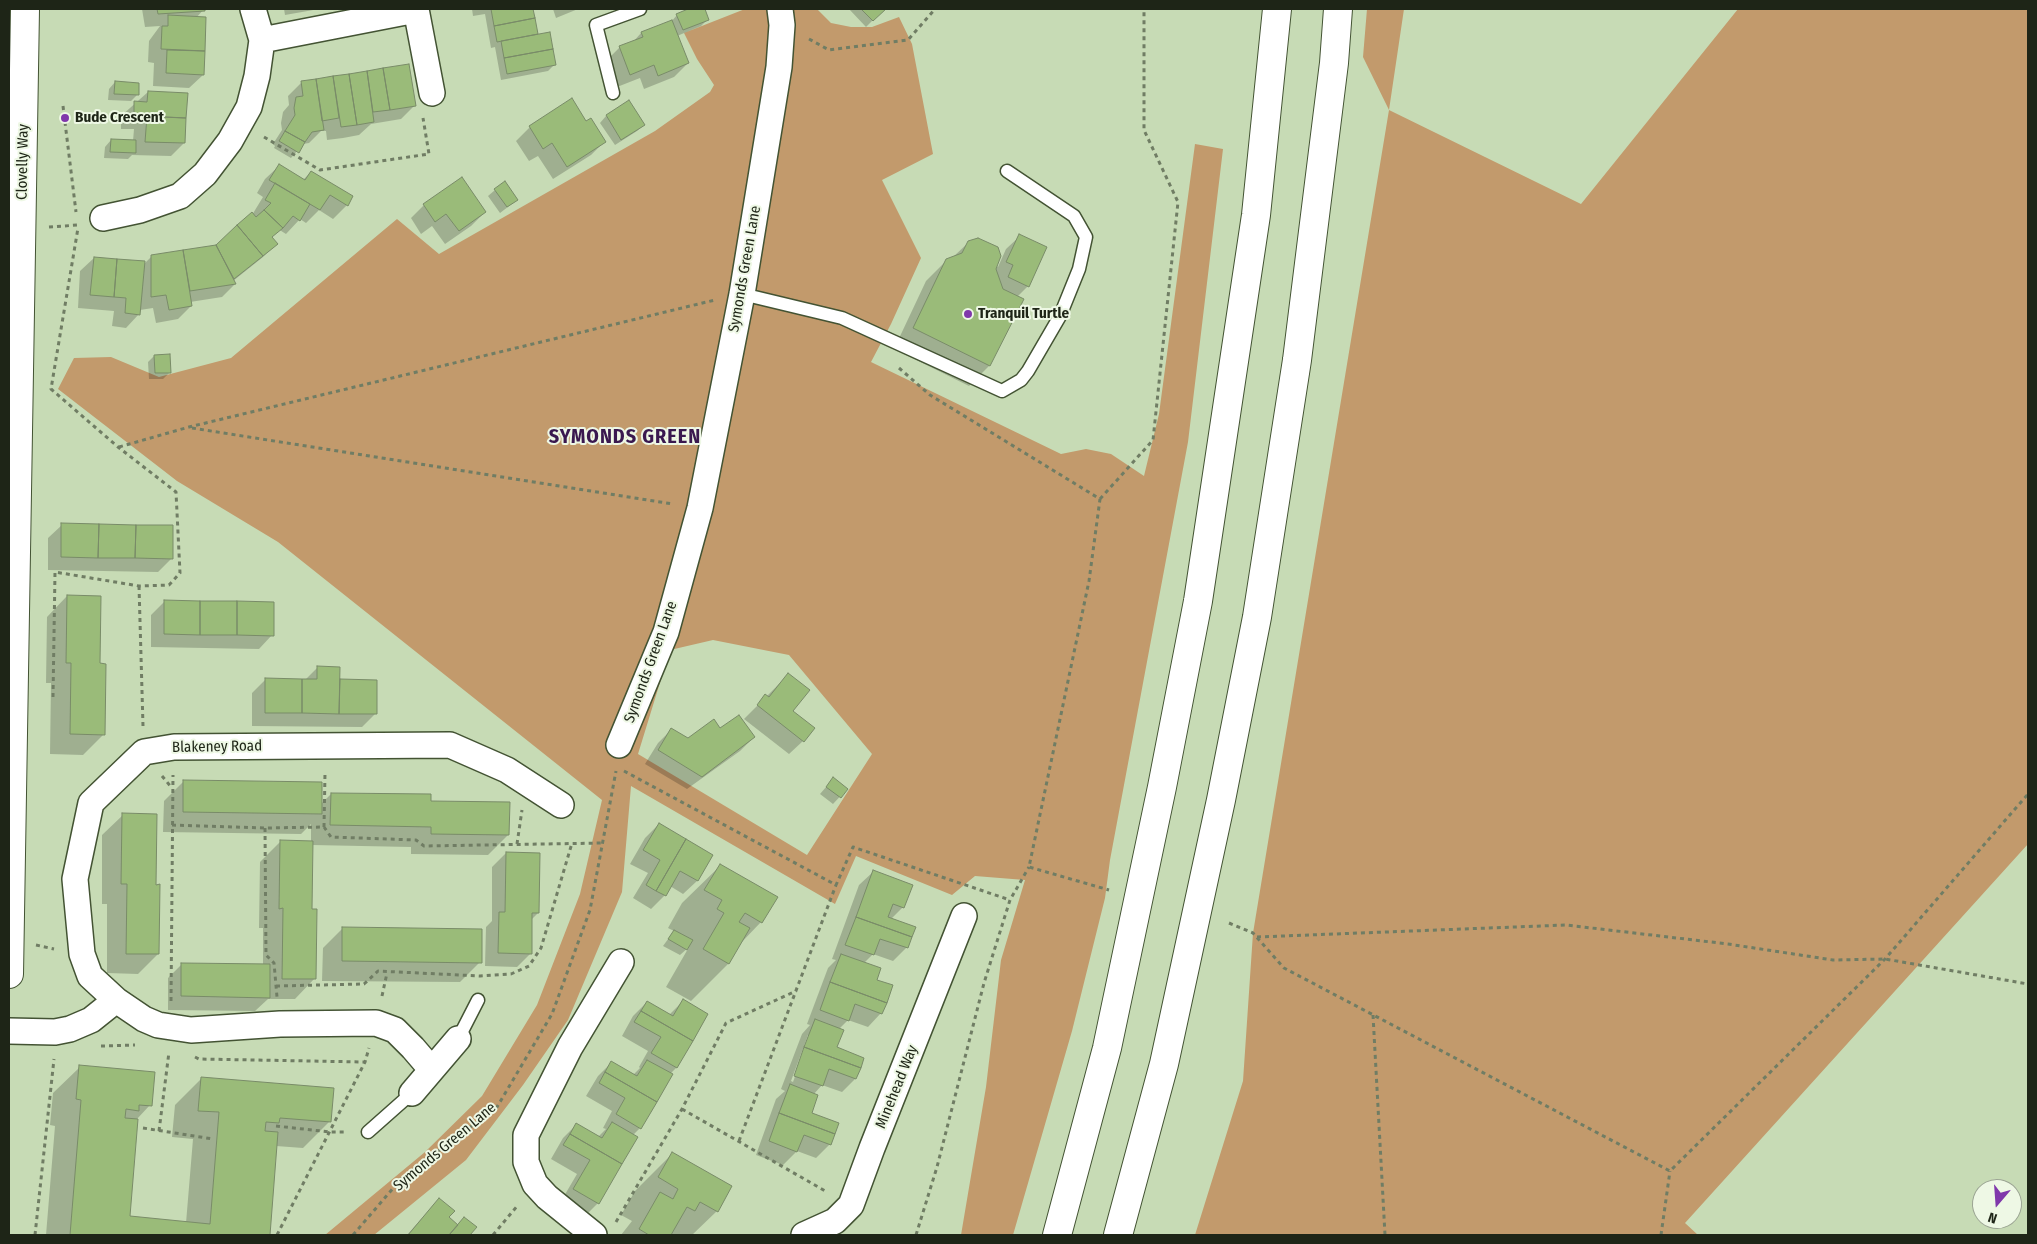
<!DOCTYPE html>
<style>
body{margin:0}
#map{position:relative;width:2037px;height:1244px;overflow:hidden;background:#c7dbb5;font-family:"Fira Sans Condensed",sans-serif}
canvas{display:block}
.frame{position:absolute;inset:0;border:10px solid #1e2517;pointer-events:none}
.north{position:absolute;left:1972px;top:1179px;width:50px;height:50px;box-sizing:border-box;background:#eef8e5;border:1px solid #9ba493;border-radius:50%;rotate:198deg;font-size:14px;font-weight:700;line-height:20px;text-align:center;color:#1e2517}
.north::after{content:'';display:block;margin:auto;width:18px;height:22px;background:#8038ab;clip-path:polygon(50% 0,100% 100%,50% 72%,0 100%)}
</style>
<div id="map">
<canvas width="2037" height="1244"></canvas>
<div class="frame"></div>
<div class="north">N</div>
</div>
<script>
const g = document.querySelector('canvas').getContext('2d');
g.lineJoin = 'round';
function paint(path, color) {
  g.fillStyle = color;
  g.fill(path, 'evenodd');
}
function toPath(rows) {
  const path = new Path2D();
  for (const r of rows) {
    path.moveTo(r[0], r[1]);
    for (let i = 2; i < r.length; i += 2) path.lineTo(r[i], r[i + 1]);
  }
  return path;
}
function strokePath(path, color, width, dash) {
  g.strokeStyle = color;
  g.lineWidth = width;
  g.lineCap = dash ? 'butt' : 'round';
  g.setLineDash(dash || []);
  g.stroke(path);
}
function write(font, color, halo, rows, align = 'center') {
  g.font = font + ' "Fira Sans Condensed",sans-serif';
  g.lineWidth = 4;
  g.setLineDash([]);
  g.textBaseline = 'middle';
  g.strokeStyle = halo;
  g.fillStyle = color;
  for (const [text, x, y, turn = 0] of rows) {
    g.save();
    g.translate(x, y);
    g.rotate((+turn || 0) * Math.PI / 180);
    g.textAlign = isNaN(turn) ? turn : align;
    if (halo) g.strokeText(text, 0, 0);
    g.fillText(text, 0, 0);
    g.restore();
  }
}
paint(toPath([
 [745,9,817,9,831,23,851,27,872,27,899,17,912,44,933,154,882,180,921,258,891,324,871,362,1061,454,1086,449,1111,454,1144,476,1159,414,1195,144,1223,149,1188,442,1110,860,1105,898,1072,1031,1013,1235,961,1235,986,1087,1001,960,1025,880,975,876,952,895,856,856,835,904,631,786,622,892,568,1020,523,1085,466,1160,374,1235,325,1235,425,1152,482,1096,537,1005,580,894,602,800,278,542,177,481,58,389,74,358,111,357,159,377,231,358,397,219,439,254,655,131,710,92,714,85,697,59,684,33],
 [713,640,789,655,872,754,807,855,638,754,670,650],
 [1367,9,1404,9,1389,110,1581,204,1738,9,2028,9,2028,844,1685,1223,1698,1235,1195,1235,1243,1081,1253,933,1389,110,1363,57]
]), '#c29a6c');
paint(toPath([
 [142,9,204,9,196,18,205,19,203,75,189,88,153,86,154,63,148,62,149,41,160,26,145,27],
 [284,9,319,9,285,15],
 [472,9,532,9,537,36,555,64,548,71,501,80,495,47,491,48,485,14,473,16],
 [553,9,578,9,556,18],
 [692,9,703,9,708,19,701,26,677,36,688,63,674,77,644,89,640,78,617,87,606,61,620,47,633,42,641,33,671,22,677,15],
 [849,9,884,9,866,27],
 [408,66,415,105,401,119,371,124,359,135,343,138,327,140,326,131,321,131,309,143,303,144,291,158,274,148,275,146,273,144,282,130,281,123,283,112,289,105,288,96,301,83],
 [115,82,137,95,131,101,108,100,109,89],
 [148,92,184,143,171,156,132,155,128,159,104,158,105,147,111,140,133,141,134,129,121,129,121,116],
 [571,100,586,123,604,142,591,155,553,179,538,156,529,161,516,141,530,127],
 [629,102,644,125,637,131,615,145,600,123,606,116],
 [279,166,303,180,311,172,352,197,347,205,333,219,319,210,306,223,300,219,286,234,278,229,271,237,276,243,263,257,233,281,235,284,222,297,190,302,191,306,178,319,156,323,153,308,140,310,139,314,126,328,112,326,114,311,78,308,80,271,94,258,143,265,152,256,217,246,252,215,263,197,257,193,265,179],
 [495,190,517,200,500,213,488,196],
 [424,205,485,212,471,226,445,244,432,226,421,234,411,218],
 [1020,236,1028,286,1017,297,1022,299,989,366,969,386,894,349,926,281,947,260,952,258,969,242,998,267,1006,249],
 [154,356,170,372,163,379,149,379,148,362],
 [62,525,172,558,158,572,48,570,48,538],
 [67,596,99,664,104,734,83,755,50,754,51,683,46,683,47,617],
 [164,602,272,635,259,649,151,647,151,615],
 [317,668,339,680,376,681,375,714,362,727,252,726,252,693,266,679,305,680],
 [788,675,791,711,803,741,789,754,744,719],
 [671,730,688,740,720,730,754,737,740,751,687,789,645,764,658,743],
 [833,779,847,789,833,804,820,794],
 [184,781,321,804,331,794,430,802,508,835,488,855,411,854,411,847,312,845,311,910,315,978,295,999,268,999,255,1011,168,1010,168,978,182,964,263,965,263,928,259,928,260,862,280,842,311,842,311,824,301,834,163,832,164,801],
 [123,815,155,886,158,954,138,974,107,973,107,904,102,904,102,835],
 [659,824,712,855,697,881,683,894,670,886,665,895,651,909,633,898,648,873,630,864,645,838],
 [506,853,538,913,531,920,531,953,517,967,485,966,486,927,492,921,492,867],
 [720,866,761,922,739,945,728,964,691,1001,666,987,689,947,680,955,663,946,674,931,668,928,682,903],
 [873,872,903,907,891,919,914,927,906,948,893,961,873,954,864,963,875,980,881,1013,868,1027,848,1020,839,1029,835,1048,855,1079,842,1092,822,1085,813,1095,810,1114,830,1144,816,1158,797,1151,783,1165,756,1155,776,1099,785,1091,781,1089,802,1034,810,1025,807,1024,828,968,836,960,832,959,859,885],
 [808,1035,810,1035,793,1082,791,1081],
 [343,928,480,962,460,982,322,981,323,948],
 [683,1001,707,1014,676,1068,670,1074,640,1128,633,1135,598,1203,584,1217,560,1203,577,1174,551,1159,563,1138,576,1125,598,1137,606,1129,603,1128,612,1111,586,1096,598,1076,611,1063,633,1075,640,1068,639,1067,648,1051,622,1036,633,1016,647,1002,669,1015],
 [80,1067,150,1105,137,1119,128,1218,186,1223,193,1139,172,1137,175,1105,202,1078,330,1121,303,1148,276,1146,268,1235,46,1235,55,1126,50,1125,53,1093],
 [673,1153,717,1211,692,1235,621,1235,632,1221,621,1215,635,1191],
 [439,1199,447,1218,457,1226,475,1227,468,1235,407,1235]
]), '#0003');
const building = toPath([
 [157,9,205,9,205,11,158,14,157,9],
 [491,9,533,9,535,18,494,26,491,9],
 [688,9,705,9,709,20,683,30,676,14,688,9],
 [861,9,886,9,873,21,861,9],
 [168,15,206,17,205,51,161,49,162,26,168,26,168,15],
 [535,18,538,34,497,42,494,26,535,18],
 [672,20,689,63,658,76,654,65,630,75,619,46,643,37,641,32,672,20],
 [550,32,553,49,504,58,501,41,550,32],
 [553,49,556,65,507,74,504,58,553,49],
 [167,50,205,51,204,75,166,73,167,50],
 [409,64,416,106,390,110,383,68,409,64],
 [383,68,390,110,373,112,367,71,383,68],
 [367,71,374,122,357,125,349,74,367,71],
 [349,74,357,125,341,127,333,76,349,74],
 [333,76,339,118,322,121,316,79,333,76],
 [316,79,324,130,312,132,305,142,285,131,295,115,294,108,296,97,303,96,301,81,316,79],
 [115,81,139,83,139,95,114,94,115,81],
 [148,91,188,93,186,118,134,116,134,101,147,102,148,91],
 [572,98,586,121,591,118,606,142,567,167,552,143,543,149,529,126,572,98],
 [629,100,645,125,621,140,606,115,629,100],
 [147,116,186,118,185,143,145,142,147,116],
 [285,131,305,142,299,153,279,141,285,131],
 [111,139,136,140,136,153,110,152,111,139],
 [279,164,305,180,311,171,353,196,348,206,330,195,320,210,269,180,279,164],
 [462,177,486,212,459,231,446,214,435,222,423,204,462,177],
 [505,181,518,200,507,207,494,189,505,181],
 [275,183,310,204,300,221,293,216,283,228,264,210,271,203,265,200,275,183],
 [264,210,283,228,272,237,278,244,263,256,237,225,252,212,256,217,264,210],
 [237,225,263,256,234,279,216,245,237,225],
 [1019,234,1047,247,1029,287,1008,277,1013,265,1006,262,1019,234],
 [978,238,998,247,1001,256,996,269,1003,289,1024,299,990,366,913,328,946,259,962,253,968,241,978,238],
 [216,245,236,284,190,291,183,250,216,245],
 [183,250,192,306,169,310,166,295,151,297,151,255,183,250],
 [94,257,117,259,114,297,90,295,94,257],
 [117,259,145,261,140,315,125,313,126,298,114,297,117,259],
 [170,354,171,373,155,373,154,355,170,354],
 [61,523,99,524,98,558,61,557,61,523],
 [99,524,136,525,135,558,98,558,99,524],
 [136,525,173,525,173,559,135,558,136,525],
 [67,595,101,596,100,663,106,664,105,735,70,734,71,663,66,663,67,595],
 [164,600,200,601,200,635,164,634,164,600],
 [200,601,237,601,237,635,200,635,200,601],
 [237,601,274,602,274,636,237,635,237,601],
 [317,666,340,667,339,714,302,713,302,679,317,679,317,666],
 [788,673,810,690,793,711,815,728,804,742,757,705,765,694,769,697,788,673],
 [265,678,302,679,302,713,265,713,265,678],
 [340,679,377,680,377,714,339,714,340,679],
 [739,715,755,737,702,777,658,750,671,728,688,738,714,719,720,728,739,715],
 [833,777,848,789,841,798,826,787,833,777],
 [183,780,322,782,322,814,183,812,183,780],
 [331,793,431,794,431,801,510,802,509,835,431,834,431,827,330,825,331,793],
 [122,813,157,814,156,885,160,884,159,954,126,954,127,884,121,884,122,813],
 [659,823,686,839,656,891,646,885,660,860,643,850,659,823],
 [686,839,713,855,698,881,680,871,666,896,656,891,686,839],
 [280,840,313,841,312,909,317,909,316,979,282,979,283,908,279,909,280,840],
 [506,852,540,853,539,913,532,913,532,954,498,953,499,912,505,912,506,852],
 [720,864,778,897,762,923,745,913,739,922,750,928,729,964,703,949,724,913,717,909,722,900,704,890,720,864],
 [873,870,913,885,904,908,893,904,888,917,916,927,912,937,856,917,873,870],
 [856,917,912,937,908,948,880,939,874,955,845,945,856,917],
 [342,927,482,929,482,963,342,961,342,927],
 [674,930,693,940,687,950,668,939,674,930],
 [841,954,881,968,877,980,893,985,887,1003,830,982,841,954],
 [181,963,270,964,270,998,181,996,181,963],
 [830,982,887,1003,882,1014,855,1004,849,1021,820,1010,830,982],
 [683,999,708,1014,693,1041,641,1011,647,1001,673,1016,683,999],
 [641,1011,693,1041,677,1068,651,1053,661,1037,634,1022,641,1011],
 [815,1019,844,1030,837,1047,864,1058,861,1068,804,1047,815,1019],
 [804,1047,861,1068,856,1079,829,1069,823,1086,794,1076,804,1047],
 [647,1060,673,1074,657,1102,605,1072,611,1061,637,1076,647,1060],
 [79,1065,155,1072,152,1106,139,1105,139,1111,126,1109,125,1118,138,1119,130,1216,210,1224,219,1112,198,1111,201,1077,334,1088,331,1122,280,1118,279,1123,266,1122,265,1131,278,1132,270,1235,70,1235,81,1100,76,1099,79,1065],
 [605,1072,657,1102,641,1129,616,1114,625,1098,599,1083,605,1072],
 [790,1084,818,1095,812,1113,839,1123,835,1134,779,1113,790,1084],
 [779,1113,835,1134,831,1145,804,1135,797,1152,769,1141,779,1113],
 [612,1122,638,1137,622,1164,570,1134,576,1123,602,1138,612,1122],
 [570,1134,622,1164,599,1204,573,1189,590,1160,563,1145,570,1134],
 [672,1152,732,1186,718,1212,700,1202,695,1211,687,1207,671,1235,649,1235,639,1229,660,1192,673,1199,678,1189,658,1177,672,1152],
 [439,1198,455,1211,449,1217,458,1225,449,1235,408,1235,439,1198],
 [464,1217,477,1227,470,1235,449,1235,464,1217]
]);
paint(building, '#9abb79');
strokePath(building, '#798b68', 1);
const service = toPath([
 [613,93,596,25,640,9],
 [742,294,842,318,1002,391,1021,380,1028,371,1060,316,1079,269,1086,237,1074,216,1007,171],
 [458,1039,478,1000],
 [368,1132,412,1093]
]);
const minor = toPath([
 [416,9,432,93],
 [262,40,416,10],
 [103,218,140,210,180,196,205,174,230,141,249,107,257,76,262,40,253,9],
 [619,745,666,632,700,508,742,294,779,67,782,25,780,9],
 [116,1000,90,976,82,954,75,879,91,803,144,752,174,747,450,745,507,770,561,805],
 [9,1031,55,1032,70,1029,91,1020,116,1000,144,1019,158,1025,191,1030,280,1024,376,1023,395,1030,413,1048,431,1069],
 [412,1093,458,1039],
 [594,1235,547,1197,535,1184,526,1162,526,1135,570,1047,621,962],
 [804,1235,835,1221,851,1205,872,1148,964,916]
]);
const tertiary = toPath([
 [9,974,25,9]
]);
const motorway = toPath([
 [1057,1235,1107,1048,1162,787,1198,601,1256,215,1277,9],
 [1118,1235,1164,1064,1221,800,1257,617,1297,360,1334,63,1338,9]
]);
strokePath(service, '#435333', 15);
strokePath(minor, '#435333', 28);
strokePath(tertiary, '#435333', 30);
strokePath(motorway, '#435333', 30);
strokePath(toPath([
 [809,39,829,50,908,40,935,9],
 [63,106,76,212],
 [264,137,320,170,429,154,423,118],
 [49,227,78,225],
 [899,368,930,395,1100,499,1089,581,1029,867,1109,890],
 [192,428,673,504],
 [119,447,189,427,715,300],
 [1100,499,1153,440,1178,202,1144,130,1144,9],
 [139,586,143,726],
 [53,697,55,572,139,586,169,585,180,573,176,492,118,447,51,389,78,228],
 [624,771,836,885,853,847,1010,900],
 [162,776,172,788],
 [172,825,265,828,324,827,331,837,416,840,424,846,604,843],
 [324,827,325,773],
 [265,828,266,955,274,963,277,997],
 [517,844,522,810],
 [1229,923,1253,933,1284,968,1670,1171,1885,959,2028,794],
 [1257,937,1566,925,1728,944,1833,960,1885,959,2028,984],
 [36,945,54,949],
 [276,986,364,984,378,971,480,976,511,974,529,966,541,948,572,843],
 [382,996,387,973],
 [171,1001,173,775],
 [1373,1015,1385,1235],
 [101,1046,135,1045],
 [195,1057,199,1059,365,1062],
 [682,1109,827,1192],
 [276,1126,330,1132,347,1132],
 [143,1128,213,1139],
 [159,1131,169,1052],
 [739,1141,836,885],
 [616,1222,682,1109,726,1023,796,991],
 [35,1235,54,1059],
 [277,1235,365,1062,369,1048],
 [353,1235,401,1179,497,1107,552,1014,590,910,616,771],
 [493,1235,518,1205],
 [916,1235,937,1167,984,983,1010,900,1029,867],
 [1661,1235,1670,1171]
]), '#707d64', 3, [4, 4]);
strokePath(service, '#fff', 12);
strokePath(minor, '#fff', 25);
strokePath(tertiary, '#fff', 28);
strokePath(motorway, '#fff', 28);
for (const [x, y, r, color] of [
 [65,118,5,"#8038ab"],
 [968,314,5,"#8038ab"]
]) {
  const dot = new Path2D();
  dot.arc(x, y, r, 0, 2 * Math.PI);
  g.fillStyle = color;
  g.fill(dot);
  strokePath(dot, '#eef8e5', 2);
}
write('bold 15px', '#1e2517', '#eef8e5', [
 ["Bude Crescent",75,118],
 ["Tranquil Turtle",978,314]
], 'left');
write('15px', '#1e2517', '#eef8e5', [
 ["Clovelly Way",23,162,-89],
 ["Symonds Green Lane",745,269,-80],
 ["Symonds Green Lane",651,662,-70],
 ["Blakeney Road",217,747,-1],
 ["Minehead Way",897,1087,-68],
 ["Symonds Green Lane",445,1147,-40]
]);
g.letterSpacing = '1px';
write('bold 20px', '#3a184f', '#eef8e5', [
 ["SYMONDS GREEN",625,437]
]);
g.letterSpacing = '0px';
</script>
